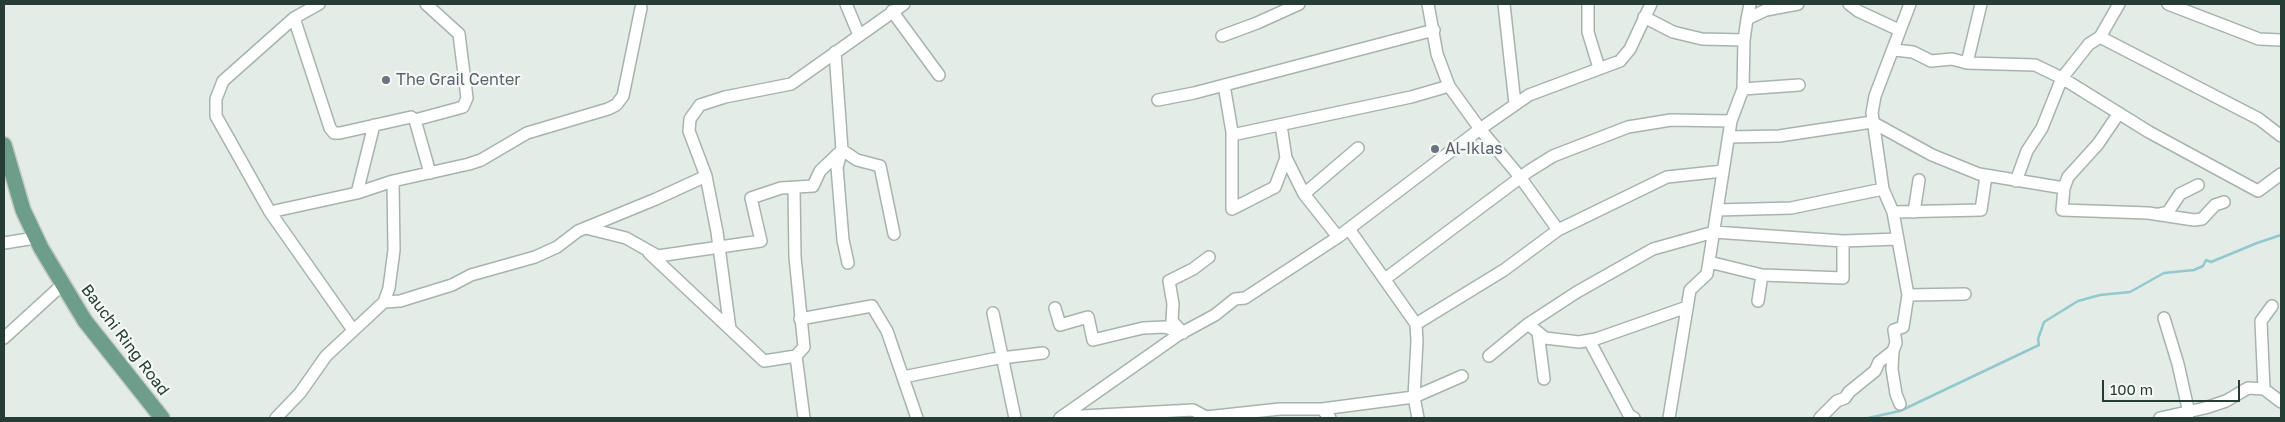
<!DOCTYPE html>
<style>
body{margin:0}
#map{position:relative;width:2285px;height:422px;overflow:hidden;background:#e4ece8;font-family:"Golos Text",sans-serif}
canvas{display:block}
.frame{position:absolute;inset:0;border:5px solid #253d34;pointer-events:none}
.scale{position:absolute;left:2102px;top:380px;width:138px;height:22px;box-sizing:border-box;border:2px solid #253d34;border-top:0;padding-left:6px;font-size:15px;line-height:18px;white-space:nowrap;color:#253d34;-webkit-text-stroke:4px #f5f9f6;paint-order:stroke}
</style>
<div id="map">
<canvas width="2285" height="422"></canvas>
<div class="frame"></div>
<div class="scale">100 m</div>
</div>
<script>
const g = document.querySelector('canvas').getContext('2d');
g.lineJoin = 'round';
function toPath(rows) {
  const path = new Path2D();
  for (const r of rows) {
    path.moveTo(r[0], r[1]);
    for (let i = 2; i < r.length; i += 2) path.lineTo(r[i], r[i + 1]);
  }
  return path;
}
function strokePath(path, color, width, dash) {
  g.strokeStyle = color;
  g.lineWidth = width;
  g.lineCap = dash ? 'butt' : 'round';
  g.setLineDash(dash || []);
  g.stroke(path);
}
function write(font, color, halo, rows, align = 'center') {
  g.font = font + ' "Golos Text",sans-serif';
  g.lineWidth = 4.5;
  g.setLineDash([]);
  g.textBaseline = 'middle';
  g.strokeStyle = halo;
  g.fillStyle = color;
  for (const [text, x, y, turn = 0] of rows) {
    g.save();
    g.translate(x, y);
    g.rotate((+turn || 0) * Math.PI / 180);
    g.textAlign = isNaN(turn) ? turn : align;
    if (halo) g.strokeText(text, 0, 0);
    g.fillText(text, 0, 0);
    g.restore();
  }
}
strokePath(toPath([
 [1868,418,1900,411,2039,345,2038,339,2044,322,2078,301,2100,295,2130,292,2164,273,2194,270,2203,266,2206,260,2211,262,2257,243,2281,235]
]), '#92c9cc', 2.5);
const minor = toPath([
 [319,4,294,18,223,81,216,99,216,116,270,212,353,330],
 [846,4,859,35],
 [1428,4,1437,54,1449,86,1480,129,1520,177,1558,230],
 [1504,4,1515,104],
 [1588,4,1588,32,1599,68],
 [1849,4,1858,11,1899,30],
 [1910,4,1875,96,1872,113,1883,189,1893,212,1908,295,1965,294],
 [2168,4,2259,39,2281,40],
 [892,11,939,75],
 [1644,17,1673,32,1702,39,1744,40],
 [294,18,330,128,334,133,340,133,411,117,415,120,430,173],
 [1747,19,1750,4],
 [1222,36,1257,23,1299,4],
 [2100,37,2259,119,2281,136],
 [1894,50,1913,52,1931,61,1952,59,1967,63,2035,65,2062,78,2149,132,2258,191,2281,174],
 [1967,63,1981,4],
 [1224,85,1232,132,1232,209,1275,187,1286,158],
 [1743,89,1799,85],
 [1158,100,1194,93,1434,30],
 [2119,113,2098,144,2068,177,2064,188,2062,210,2148,213,2194,220,2202,219,2215,205,2224,202],
 [415,120,463,107,467,98,459,34,426,4],
 [1281,125,1286,158,1304,194],
 [1232,135,1411,97,1449,86],
 [1729,137,1779,136,1872,122,1932,155,1979,174,2064,188],
 [706,176,717,232,730,329],
 [2016,181,2027,151,2042,128,2062,78,2089,44,2100,37,2119,4],
 [357,193,374,125],
 [1717,210,1791,208,1883,189],
 [270,212,357,193,393,181,469,164,481,160,527,133,608,109,616,105,623,96,641,8],
 [1893,212,1981,210,1986,176],
 [1914,212,1919,180],
 [2159,214,2168,212,2180,194,2198,185],
 [586,228,626,238,658,256,761,241,751,198,781,188,813,186,820,171,842,150,835,52],
 [1338,237,1304,194,1358,148],
 [1843,241,1898,239],
 [4,243,35,238],
 [649,253,764,361,796,356,804,347,795,257,794,189],
 [848,263,843,240,837,167,842,150,857,160,880,166,894,234],
 [1385,279,1529,171,1553,156,1628,127,1671,120,1731,121],
 [1758,301,1762,275],
 [384,302,400,301,452,285,471,275,535,257,557,247,578,231,656,199,706,176,689,131,690,119,700,105,725,97,791,84,904,4],
 [1055,308,1060,325,1088,317,1093,340,1143,328,1165,327,1183,333],
 [993,313,1015,418],
 [2164,318,2178,364,2189,413],
 [800,319,872,306,887,331,917,418],
 [1416,324,1504,270,1558,230,1667,177,1723,171],
 [1528,324,1545,338,1579,342,1596,339,1687,307],
 [1182,332,1172,321,1173,304,1169,281,1193,269,1209,257],
 [1538,332,1544,379],
 [4,338,62,285],
 [1589,340,1629,415,1634,418],
 [1893,351,1892,369,1896,394,1900,404],
 [796,356,804,418],
 [1489,356,1528,324,1577,292,1653,249,1714,232,1843,241,1843,278,1762,275,1709,262],
 [903,377,993,359,1043,353],
 [2264,389,2261,321,2272,306],
 [1322,409,1330,418],
 [1063,417,1193,410,1206,417,1280,409,1322,409,1414,397,1417,341,1416,324,1349,229],
 [276,418,300,393,326,356,384,302,389,288,394,250,393,181],
 [1060,418,1178,335,1215,315,1235,299,1245,298,1338,237,1480,129,1529,95,1620,61,1630,49,1651,4],
 [1418,418,1414,397,1462,376],
 [1669,418,1690,290,1707,274,1731,121,1743,89,1744,40,1747,19,1766,10,1798,4],
 [1820,418,1837,401,1845,398,1849,392,1875,371,1879,362,1893,351,1896,343,1894,330,1903,327,1908,295],
 [2160,418,2205,408,2226,401,2248,388,2264,389,2281,402]
]);
const primary = toPath([
 [4,145,23,210,41,248,85,321,162,418]
]);
strokePath(minor, '#a7b4ae', 14);
strokePath(primary, '#c2c9c6', 18);
strokePath(minor, '#fff', 11);
strokePath(primary, '#6d9e8c', 15);
for (const [x, y, r, color] of [
 [386,80,5,"#6b7280"],
 [1435,149,5,"#6b7280"]
]) {
  const dot = new Path2D();
  dot.arc(x, y, r, 0, 2 * Math.PI);
  g.fillStyle = color;
  g.fill(dot);
  strokePath(dot, '#f5f9f6', 2);
}
write('16px', '#5b616d', '#f5f9f6', [
 ["The Grail Center",396,80],
 ["Al-Iklas",1445,149]
], 'left');
write('16px', '#253d34', '#f5f9f6', [
 ["Bauchi Ring Road",125,340,53]
]);
</script>
